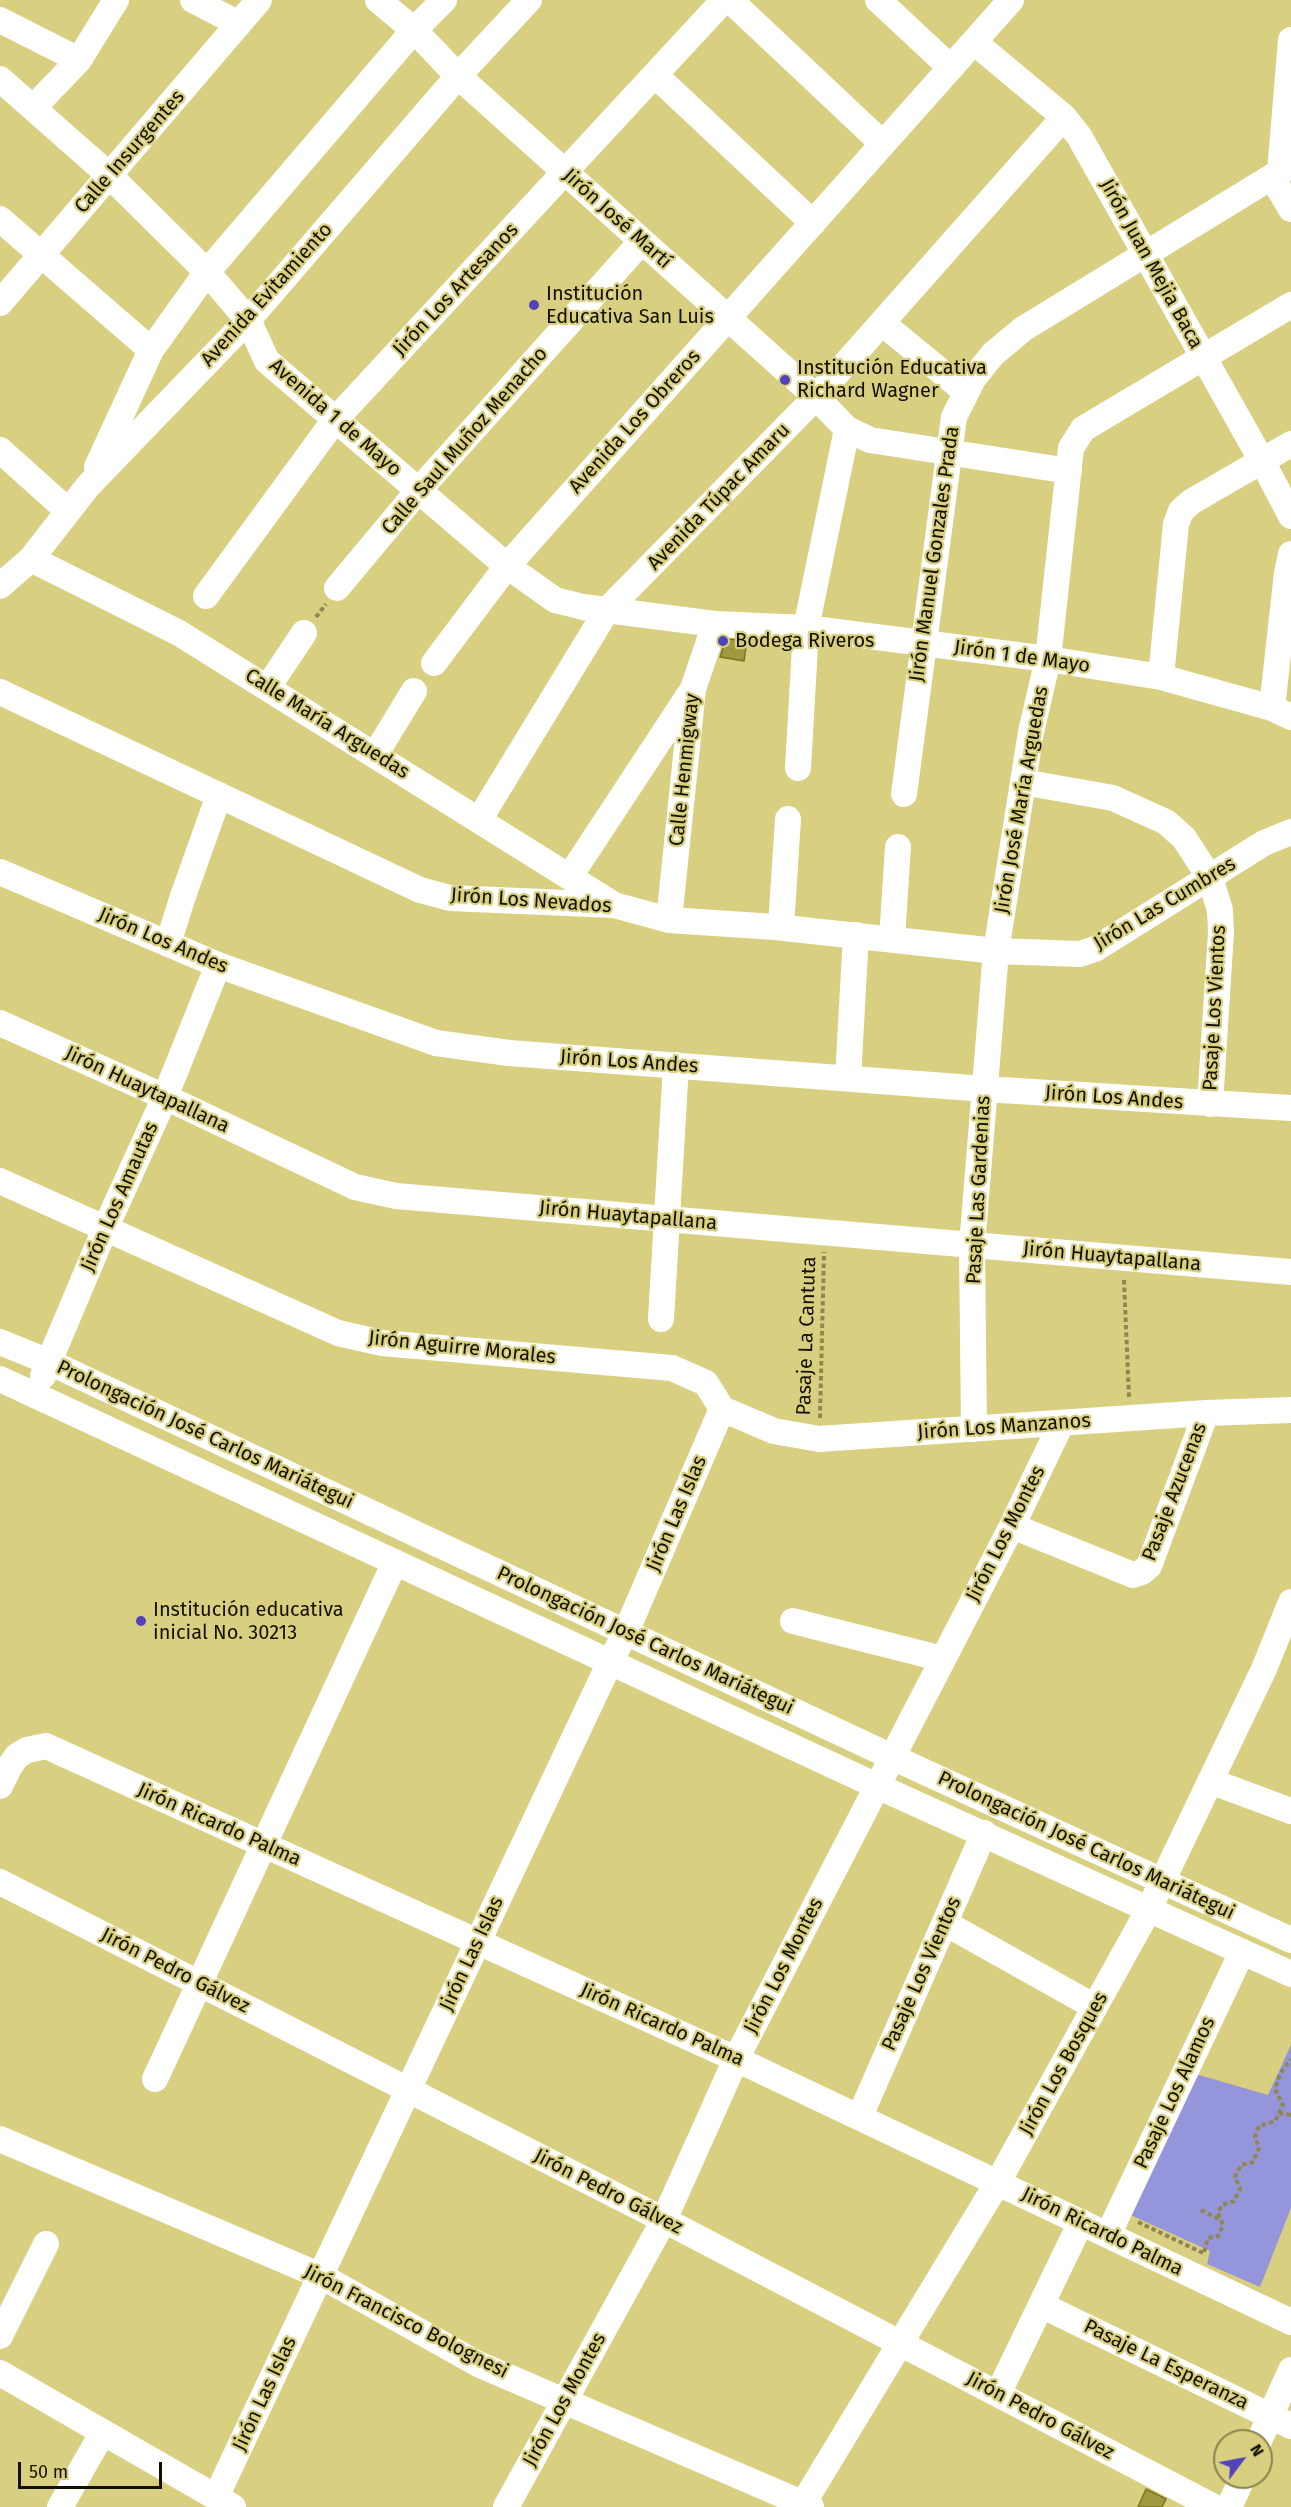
<!DOCTYPE html>
<meta charset="utf-8">
<style>
body{margin:0}
#map{position:relative;width:1291px;height:2507px;overflow:hidden;background:#d8cf80;font-family:"Fira Sans",sans-serif}
canvas{display:block}
.north{position:absolute;left:1213px;top:2429px;width:60px;height:60px;box-sizing:border-box;background:#d8cf80;border:2px solid #89834d;border-radius:50%;rotate:58deg;font-size:16px;font-weight:700;line-height:24px;text-align:center;color:#131000}
.north::after{content:'';display:block;margin:auto;width:21px;height:27px;background:#5243ba;clip-path:polygon(50% 0,100% 100%,50% 72%,0 100%)}
.scale{position:absolute;left:18px;top:2462px;width:144px;height:27px;box-sizing:border-box;border:3px solid #131000;border-top:0;padding-left:8px;font-size:18px;line-height:21px;white-space:nowrap;color:#131000;-webkit-text-stroke:4px #d8cf80;paint-order:stroke}
</style>
<div id="map">
<canvas width="1291" height="2507"></canvas>
<div class="north">N</div>
<div class="scale">50 m</div>
</div>
<script>
const g = document.querySelector('canvas').getContext('2d');
g.lineJoin = 'round';
function paint(path, color) {
  g.fillStyle = color;
  g.fill(path, 'evenodd');
}
function toPath(rows) {
  const path = new Path2D();
  for (const r of rows) {
    path.moveTo(r[0], r[1]);
    for (let i = 2; i < r.length; i += 2) path.lineTo(r[i], r[i + 1]);
  }
  return path;
}
function strokePath(path, color, width, dash) {
  g.strokeStyle = color;
  g.lineWidth = width;
  g.lineCap = dash ? 'butt' : 'round';
  g.setLineDash(dash || []);
  g.stroke(path);
}
function write(font, color, halo, rows, align = 'center') {
  g.font = font + ' "Fira Sans",sans-serif';
  g.lineWidth = 4.5;
  g.setLineDash([]);
  g.textBaseline = 'middle';
  g.strokeStyle = halo;
  g.fillStyle = color;
  for (const [text, x, y, turn = 0] of rows) {
    g.save();
    g.translate(x, y);
    g.rotate((+turn || 0) * Math.PI / 180);
    g.textAlign = isNaN(turn) ? turn : align;
    if (halo) g.strokeText(text, 0, 0);
    g.fillText(text, 0, 0);
    g.restore();
  }
}
paint(toPath([
 [1291,2045,1291,2208,1260,2287,1207,2264,1210,2251,1124,2212,1192,2073,1268,2095]
]), '#9495da');
const building = toPath([
 [726,639,747,640,744,661,720,657,726,639],
 [1146,2489,1166,2499,1162,2507,1138,2507,1146,2489]
]);
paint(building, '#a2983f');
strokePath(building, '#7c7321', 1.5);
strokePath(toPath([
 [316,617,326,604],
 [1124,1280,1129,1398],
 [820,1418,824,1252],
 [1279,2113,1291,2115],
 [1201,2210,1220,2220],
 [1138,2222,1203,2253],
 [1204,2252,1208,2238,1218,2236,1223,2225,1218,2213,1222,2205,1234,2201,1240,2189,1235,2177,1241,2165,1253,2162,1259,2148,1255,2137,1259,2126,1275,2121,1283,2105,1275,2089,1280,2074,1291,2059]
]), '#8e8850', 4, [4.5, 3]);
strokePath(toPath([
 [193,0,239,24],
 [378,0,414,30,458,76,816,397,847,429,870,440,1069,471],
 [730,0,883,144],
 [878,0,951,68],
 [0,20,79,60],
 [974,42,1064,117,1079,136,1262,461,1291,516],
 [655,75,813,223],
 [0,79,109,175,207,272,248,320,267,361,507,566,555,600,583,607,715,624,806,628,1048,659,1161,677,1272,708,1291,717],
 [33,108,79,60,116,0],
 [1280,172,1291,40],
 [1272,177,1291,209],
 [0,219,151,350],
 [0,303,259,0],
 [882,323,966,392],
 [0,450,68,511],
 [97,467,151,350,207,272,414,30,444,0],
 [31,559,179,633,611,903],
 [0,586,31,559,88,486,248,320,458,76,529,0],
 [337,588,418,491,642,241],
 [206,596,334,421,724,0],
 [434,663,507,566,1011,0],
 [1161,677,1176,524,1181,511,1191,502,1291,444],
 [268,687,304,633],
 [0,692,420,890,450,898,614,905,669,920,775,927,996,951,1080,954,1095,949,1264,843,1291,832],
 [1272,708,1287,573,1291,554],
 [375,755,414,691],
 [798,768,806,628,847,429],
 [1023,782,1113,798,1166,822,1184,838,1210,878,1220,910,1221,932,1210,1104],
 [904,794,954,417,973,379,993,354,1023,329,1291,165],
 [479,820,607,610,816,397,1064,117],
 [576,867,691,692],
 [0,872,218,965,436,1043,509,1053,985,1089,1291,1108],
 [669,920,693,689,715,624],
 [781,927,788,819],
 [892,939,898,847],
 [168,944,182,899,219,795],
 [0,1023,165,1097,355,1187,396,1196,1291,1272],
 [848,1078,856,935],
 [0,1181,338,1333,382,1343,672,1368,706,1383,722,1409],
 [661,1319,676,1065],
 [0,1342,49,1362,892,1757,1291,1940],
 [43,1376,105,1229,165,1097,218,965],
 [0,1379,877,1786,1291,1974],
 [722,1409,774,1431,819,1439,1206,1413,1291,1410],
 [974,1429,972,1246,996,951,1031,732,1048,659,1071,448,1083,429,1291,305],
 [1012,1526,1133,1575,1142,1572,1149,1566,1206,1413],
 [793,1621,943,1659],
 [1210,1781,1291,1811],
 [0,1786,10,1766,17,1756,27,1750,46,1746,736,2059,1291,2322],
 [0,1882,664,2220,1214,2507],
 [945,1923,1095,2007],
 [155,2079,395,1562],
 [860,2116,984,1833],
 [0,2139,321,2276,478,2364,811,2507],
 [1108,2235,1242,1952],
 [1041,2305,1291,2426],
 [0,2336,46,2244],
 [0,2373,233,2507],
 [998,2394,1081,2222],
 [1259,2441,1291,2370],
 [216,2497,610,1662,626,1632,722,1409],
 [60,2507,103,2432],
 [506,2507,664,2220,736,2059,1012,1526,1061,1424],
 [801,2507,998,2182,1149,1909,1264,1669,1291,1602],
 [1229,2507,1243,2477]
]), '#fff', 26);
for (const [x, y, r, color] of [
 [534,305,6,"#5243ba"],
 [785,380,6,"#5243ba"],
 [723,641,6,"#5243ba"],
 [141,1621,6,"#5243ba"]
]) {
  const dot = new Path2D();
  dot.arc(x, y, r, 0, 2 * Math.PI);
  g.fillStyle = color;
  g.fill(dot);
  strokePath(dot, '#d8cf80', 2);
}
write('20px', '#131000', '#d8cf80', [
 ["Calle Insurgentes",130,152,-49],
 ["Jirón José Martí",617,219,42],
 ["Jirón Juan Mejia Baca",1151,264,61],
 ["Jirón Los Artesanos",456,290,-47],
 ["Avenida Evitamiento",267,295,-48],
 ["Avenida 1 de Mayo",335,418,41],
 ["Avenida Los Obreros",635,422,-48],
 ["Calle Saul Muñoz Menacho",465,441,-49],
 ["Avenida Túpac Amaru",719,497,-46],
 ["Jirón Manuel Gonzales Prada",935,554,-82],
 ["Jirón 1 de Mayo",1022,657,8],
 ["Calle María Arguedas",327,724,32],
 ["Calle Henmigway",685,770,-84],
 ["Jirón José María Arguedas",1022,800,-80],
 ["Jirón Los Nevados",531,901,4],
 ["Jirón Las Cumbres",1165,904,-31],
 ["Jirón Los Andes",163,941,23],
 ["Pasaje Los Vientos",1215,1008,-87],
 ["Jirón Los Andes",629,1062,4],
 ["Jirón Huaytapallana",147,1090,25],
 ["Jirón Los Andes",1114,1098,4],
 ["Pasaje Las Gardenias",979,1190,-87],
 ["Jirón Los Amautas",120,1197,-66],
 ["Jirón Huaytapallana",628,1216,5],
 ["Jirón Huaytapallana",1112,1257,5],
 ["Pasaje La Cantuta",807,1336,-88],
 ["Jirón Aguirre Morales",462,1348,6],
 ["Jirón Los Manzanos",1004,1427,-4],
 ["Prolongación José Carlos Mariátegui",205,1435,25],
 ["Pasaje Azucenas",1175,1492,-69],
 ["Jirón Las Islas",677,1514,-67],
 ["Jirón Los Montes",1006,1534,-63],
 ["Prolongación José Carlos Mariátegui",645,1641,25],
 ["Jirón Ricardo Palma",219,1825,24],
 ["Prolongación José Carlos Mariátegui",1086,1846,25],
 ["Jirón Las Islas",472,1954,-65],
 ["Jirón Los Montes",784,1966,-63],
 ["Jirón Pedro Gálvez",175,1971,27],
 ["Pasaje Los Vientos",922,1974,-66],
 ["Jirón Ricardo Palma",662,2025,24],
 ["Jirón Los Bosques",1064,2064,-61],
 ["Pasaje Los Alamos",1175,2093,-65],
 ["Jirón Pedro Gálvez",608,2192,27],
 ["Jirón Ricardo Palma",1102,2232,26],
 ["Jirón Francisco Bolognesi",406,2322,27],
 ["Pasaje La Esperanza",1166,2365,26],
 ["Jirón Las Islas",265,2394,-65],
 ["Jirón Los Montes",565,2400,-61],
 ["Jirón Pedro Gálvez",1040,2416,28]
]);
write('20px', '#131000', '#d8cf80', [
 ["Institución",546,294],
 ["Educativa San Luis",546,317],
 ["Institución Educativa",797,368],
 ["Richard Wagner",797,391],
 ["Bodega Riveros",735,641],
 ["Institución educativa",153,1610],
 ["inicial No. 30213",153,1633]
], 'left');
</script>
